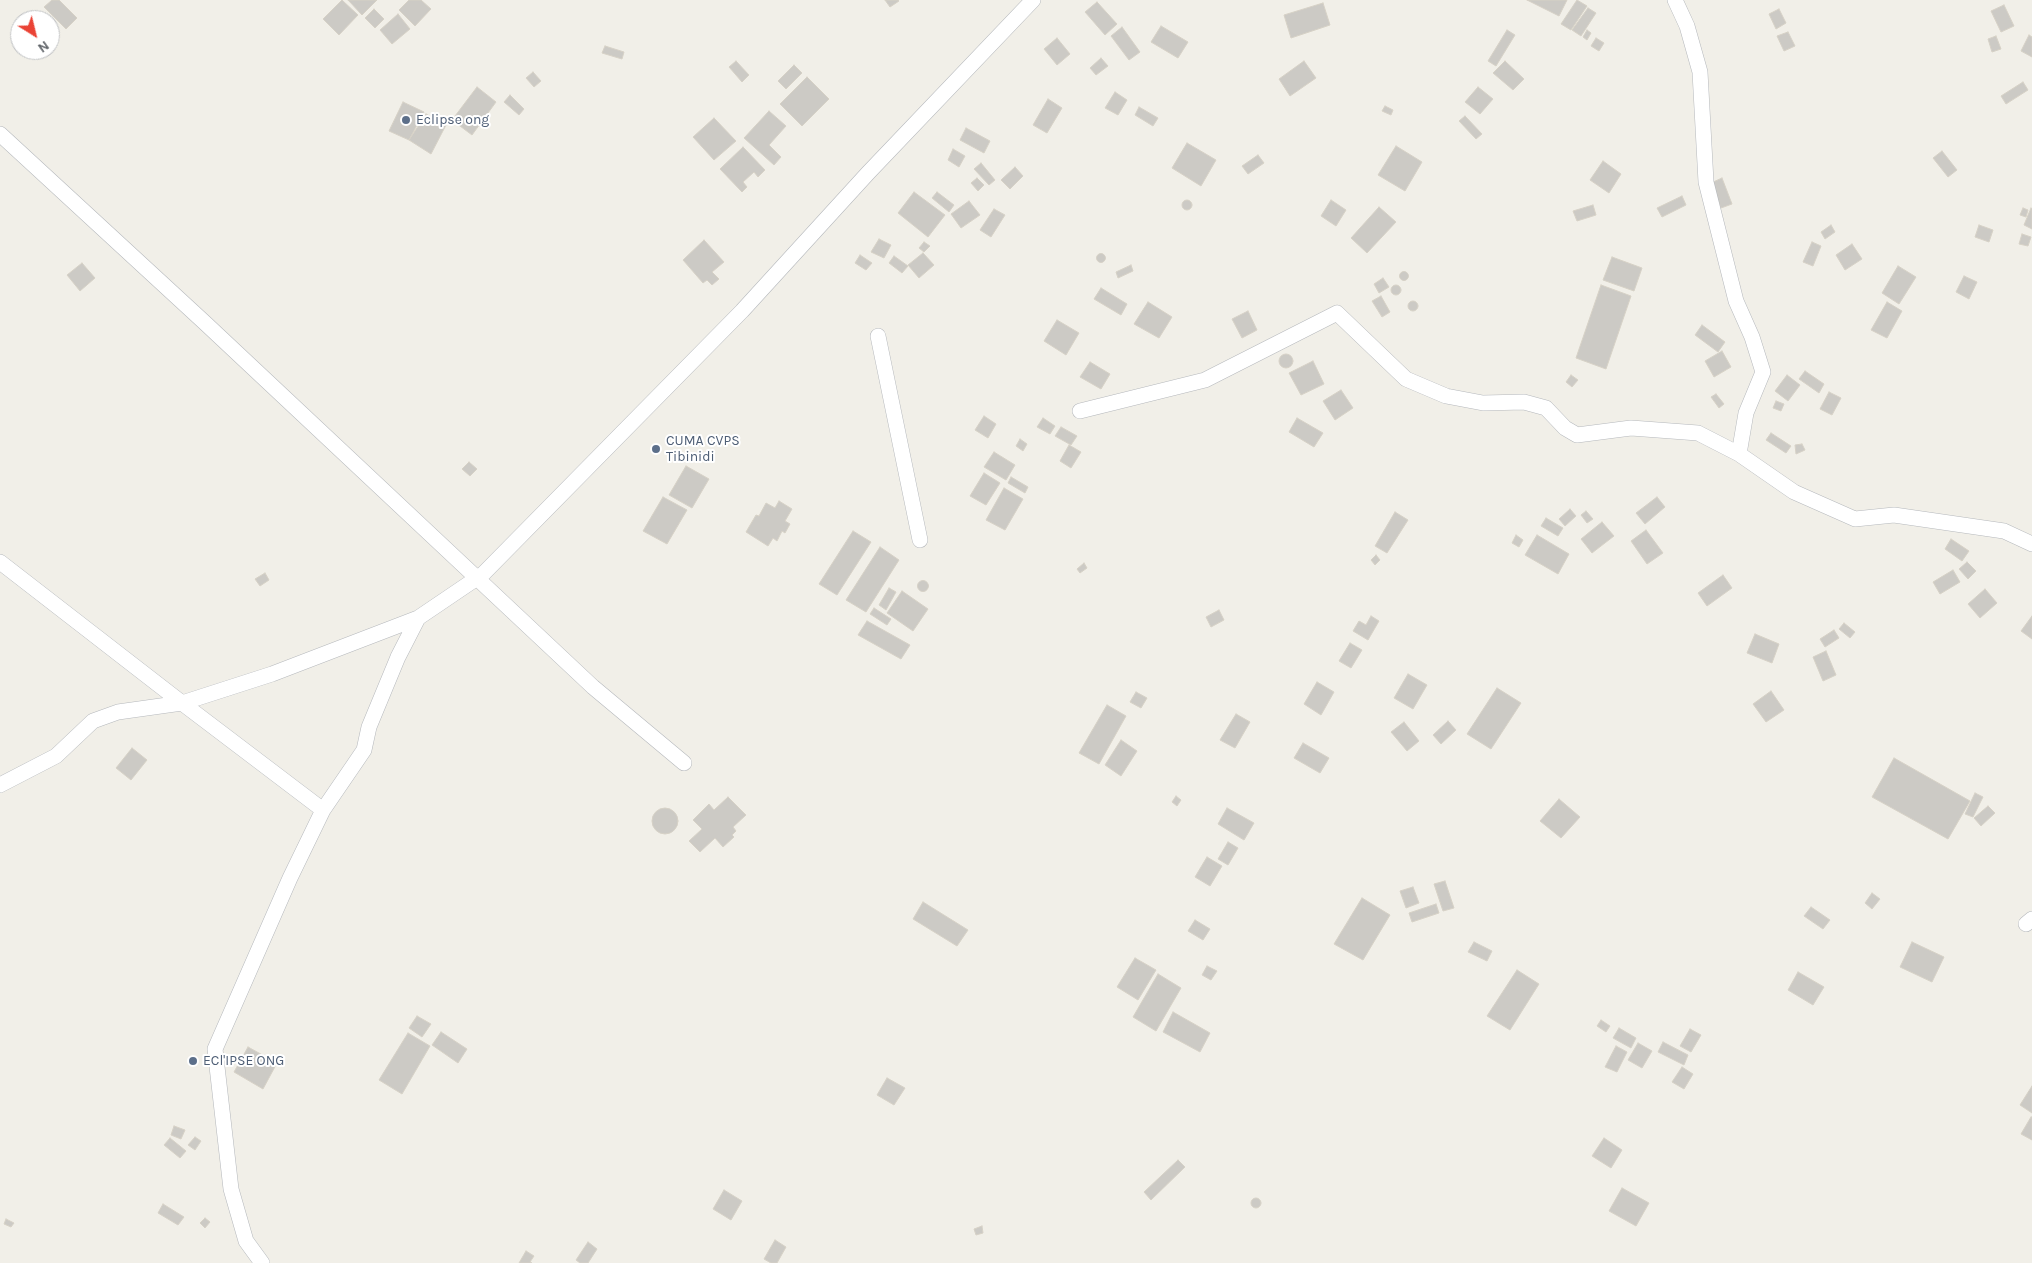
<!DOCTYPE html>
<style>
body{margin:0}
#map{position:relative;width:2032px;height:1263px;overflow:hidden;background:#f1efe8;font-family:Karla,sans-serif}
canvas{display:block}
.north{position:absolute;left:10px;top:10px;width:50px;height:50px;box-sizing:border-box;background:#fff;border:1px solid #bfc1c3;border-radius:50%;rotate:144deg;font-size:14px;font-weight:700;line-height:20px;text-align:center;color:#5f6368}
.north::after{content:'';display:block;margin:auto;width:18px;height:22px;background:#ea4335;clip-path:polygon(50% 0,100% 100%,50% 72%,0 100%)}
</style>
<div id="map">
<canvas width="2032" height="1263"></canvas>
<div class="north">N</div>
</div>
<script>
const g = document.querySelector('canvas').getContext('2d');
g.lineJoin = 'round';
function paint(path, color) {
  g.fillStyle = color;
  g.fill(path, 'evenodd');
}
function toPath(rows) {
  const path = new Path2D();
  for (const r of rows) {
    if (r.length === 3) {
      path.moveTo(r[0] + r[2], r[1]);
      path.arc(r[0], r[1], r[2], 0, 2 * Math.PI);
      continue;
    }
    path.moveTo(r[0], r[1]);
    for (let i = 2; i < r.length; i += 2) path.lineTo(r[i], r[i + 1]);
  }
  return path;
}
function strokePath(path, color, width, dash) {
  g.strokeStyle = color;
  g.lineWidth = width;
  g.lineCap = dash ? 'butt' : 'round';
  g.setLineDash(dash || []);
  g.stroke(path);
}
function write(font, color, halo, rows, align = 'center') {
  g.font = font + ' Karla,sans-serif';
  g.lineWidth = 4;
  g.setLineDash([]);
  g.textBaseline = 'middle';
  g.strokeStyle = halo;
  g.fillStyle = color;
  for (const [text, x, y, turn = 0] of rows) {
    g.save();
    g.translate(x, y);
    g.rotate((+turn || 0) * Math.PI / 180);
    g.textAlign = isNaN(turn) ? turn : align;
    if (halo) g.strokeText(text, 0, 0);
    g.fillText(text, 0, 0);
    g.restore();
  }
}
const building = toPath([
 [52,0,59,0,77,18,66,29,44,7,52,0],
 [342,0,358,15,339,35,323,19,342,0],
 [348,0,377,0,362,15,348,0],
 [409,0,421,0,431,9,415,26,399,10,409,0],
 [885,0,898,0,899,1,890,7,885,0],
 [1527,0,1567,0,1559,16,1527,0],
 [1577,0,1587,6,1571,30,1561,24,1577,0],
 [1097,2,1117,24,1105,35,1085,12,1097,2],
 [1323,3,1330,25,1291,38,1284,15,1323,3],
 [2004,5,2014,26,2001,32,1991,11,2004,5],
 [1588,8,1596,13,1581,36,1572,30,1588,8],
 [374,9,384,19,375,28,365,18,374,9],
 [1779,9,1786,23,1776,29,1769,14,1779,9],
 [398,14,410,29,392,44,380,30,398,14],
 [1161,26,1188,42,1178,58,1151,42,1161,26],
 [1122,27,1140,52,1129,60,1111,36,1122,27],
 [1507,30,1515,35,1496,66,1488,61,1507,30],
 [1587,30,1591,33,1587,40,1583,37,1587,30],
 [1788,32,1795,46,1784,51,1777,36,1788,32],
 [2029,35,2032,37,2032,57,2021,51,2029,35],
 [1996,36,2001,49,1992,52,1988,39,1996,36],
 [1057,38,1070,54,1057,65,1044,49,1057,38],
 [1596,38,1604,43,1599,51,1591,46,1596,38],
 [605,46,624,52,622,59,602,53,605,46],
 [1101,58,1108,66,1096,75,1090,68,1101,58],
 [736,61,749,75,742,82,729,67,736,61],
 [1304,61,1316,78,1290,96,1279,79,1304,61],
 [1505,61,1524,79,1513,90,1493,73,1505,61],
 [794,65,802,73,786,89,778,81,794,65],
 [533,72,541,81,534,87,526,78,533,72],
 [807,77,829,99,802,126,780,104,807,77],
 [2023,82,2028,90,2006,104,2001,96,2023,82],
 [477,87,496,102,472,135,452,120,477,87],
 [1478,87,1493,99,1480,114,1465,102,1478,87],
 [1115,92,1127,100,1118,115,1105,108,1115,92],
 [510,95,524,109,519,115,504,102,510,95],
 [1048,99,1062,108,1047,133,1033,125,1048,99],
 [403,102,424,112,409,140,389,131,403,102],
 [1385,106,1393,110,1391,115,1382,111,1385,106],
 [1139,107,1158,118,1153,126,1135,115,1139,107],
 [769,111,786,126,769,145,781,157,774,165,744,138,769,111],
 [426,114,446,125,431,154,409,140,426,114],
 [1465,116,1482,134,1476,139,1459,121,1465,116],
 [714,118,736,141,714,160,693,137,714,118],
 [966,128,990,141,984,153,960,140,966,128],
 [1187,143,1216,160,1201,186,1172,168,1187,143],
 [1396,146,1422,162,1405,191,1378,175,1396,146],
 [743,147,765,170,758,177,754,172,743,182,747,187,742,192,720,169,743,147],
 [953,149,965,156,959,167,948,160,953,149],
 [1942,151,1957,170,1948,177,1933,158,1942,151],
 [1258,155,1264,163,1248,174,1242,166,1258,155],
 [1603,161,1621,174,1609,193,1590,180,1603,161],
 [981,163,995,180,989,185,974,169,981,163],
 [1015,167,1023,176,1010,189,1001,180,1015,167],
 [977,178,984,185,978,191,971,183,977,178],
 [1722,178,1732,204,1721,208,1711,183,1722,178],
 [914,192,945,215,928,237,898,213,914,192],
 [937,192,954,205,949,212,932,198,937,192],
 [1682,196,1686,205,1662,217,1657,208,1682,196],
 [1187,205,5],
 [1331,200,1346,210,1336,226,1321,216,1331,200],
 [969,201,980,215,961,228,951,214,969,201],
 [1593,205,1596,215,1577,221,1573,211,1593,205],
 [1379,207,1396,222,1367,253,1351,238,1379,207],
 [2023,208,2028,210,2026,217,2020,215,2023,208],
 [2031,208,2032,209,2032,229,2024,225,2031,208],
 [994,209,1005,215,991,237,980,230,994,209],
 [1831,225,1835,232,1825,239,1821,232,1831,225],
 [1979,225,1993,230,1989,242,1975,237,1979,225],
 [2022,234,2031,237,2028,246,2019,244,2022,234],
 [879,239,891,245,884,258,871,252,879,239],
 [704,240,724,262,712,272,719,279,712,285,707,280,703,283,683,260,704,240],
 [924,242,930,246,924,252,919,248,924,242],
 [1812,242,1821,246,1813,266,1803,262,1812,242],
 [1852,244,1862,259,1845,270,1836,255,1852,244],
 [923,253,934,265,919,278,908,265,923,253],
 [1101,258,4.5],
 [860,255,872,263,866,270,855,263,860,255],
 [894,256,908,266,902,273,889,263,894,256],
 [1612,257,1642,268,1634,291,1603,280,1612,257],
 [82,263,95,278,80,291,67,275,82,263],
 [1131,265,1133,271,1118,278,1116,272,1131,265],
 [1898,266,1916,277,1899,304,1882,293,1898,266],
 [1404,276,4.5],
 [1964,276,1977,282,1969,299,1956,292,1964,276],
 [1383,278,1389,287,1379,293,1374,284,1383,278],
 [1396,290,5],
 [1601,285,1631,296,1606,369,1576,358,1601,285],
 [1101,288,1127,304,1121,315,1094,299,1101,288],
 [1381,296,1390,312,1382,317,1372,301,1381,296],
 [1413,306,5],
 [1148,302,1172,317,1159,338,1134,324,1148,302],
 [1887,302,1902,311,1887,338,1871,330,1887,302],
 [1248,311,1257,330,1242,338,1232,319,1248,311],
 [1057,320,1079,333,1066,355,1044,341,1057,320],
 [1702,325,1725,342,1718,352,1695,335,1702,325],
 [1722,351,1731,367,1714,377,1705,361,1722,351],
 [1286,361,7],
 [1313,361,1324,384,1301,395,1289,373,1313,361],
 [1090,362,1110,374,1101,389,1080,377,1090,362],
 [1805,371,1824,384,1819,393,1799,379,1805,371],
 [1571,375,1578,380,1572,387,1566,382,1571,375],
 [1787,375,1800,385,1788,401,1775,391,1787,375],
 [1341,390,1353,408,1335,420,1323,401,1341,390],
 [1829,392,1841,398,1832,415,1820,409,1829,392],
 [1716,394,1724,404,1719,408,1711,397,1716,394],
 [1776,401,1784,404,1781,411,1773,408,1776,401],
 [984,416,996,424,988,438,975,430,984,416],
 [1043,418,1055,426,1050,434,1037,427,1043,418],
 [1297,418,1323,433,1314,447,1289,432,1297,418],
 [1061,427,1077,436,1071,445,1055,436,1061,427],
 [1771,433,1791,446,1786,453,1766,440,1771,433],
 [1020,439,1027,444,1023,451,1016,446,1020,439],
 [1802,444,1805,450,1796,454,1795,445,1802,444],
 [1069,445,1081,452,1071,468,1060,461,1069,445],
 [994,452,1015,465,1006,480,984,467,994,452],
 [469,462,477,469,470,476,462,469,469,462],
 [686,466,709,479,692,508,669,495,686,466],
 [984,473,1000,483,986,505,970,496,984,473],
 [1011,477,1028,487,1025,493,1008,483,1011,477],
 [1004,488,1023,499,1005,530,986,520,1004,488],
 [663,497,687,510,667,544,643,531,663,497],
 [1657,497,1665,507,1645,524,1636,513,1657,497],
 [779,501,792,509,785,521,790,524,785,533,782,531,777,541,773,538,768,546,746,532,756,515,759,516,766,503,775,508,779,501],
 [1570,509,1576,516,1565,526,1559,519,1570,509],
 [1586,511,1593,519,1587,523,1581,515,1586,511],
 [1395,512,1408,520,1387,553,1375,546,1395,512],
 [1546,518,1563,528,1558,536,1541,526,1546,518],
 [1602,522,1614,536,1592,553,1581,539,1602,522],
 [1646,530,1663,553,1647,564,1631,541,1646,530],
 [853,531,871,542,837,595,819,584,853,531],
 [1516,535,1523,540,1519,547,1512,543,1516,535],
 [1537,535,1569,554,1558,574,1525,555,1537,535],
 [1951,539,1969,551,1962,561,1945,549,1951,539],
 [880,547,899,560,866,612,846,600,880,547],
 [1376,555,1380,560,1375,565,1371,560,1376,555],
 [1967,562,1976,571,1968,579,1959,569,1967,562],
 [1084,563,1087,568,1080,573,1077,569,1084,563],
 [1953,570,1960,582,1940,594,1933,582,1953,570],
 [265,573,269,580,260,586,255,579,265,573],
 [1723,575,1732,588,1707,606,1698,593,1723,575],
 [923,586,5.5],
 [889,588,896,592,886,610,879,605,889,588],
 [1985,589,1997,603,1980,618,1968,604,1985,589],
 [902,591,928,609,913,631,887,613,902,591],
 [874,608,891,619,887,625,870,614,874,608],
 [1219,610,1224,620,1211,627,1206,617,1219,610],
 [1371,616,1379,621,1368,640,1353,631,1359,621,1366,625,1371,616],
 [2032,616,2032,639,2021,631,2032,616],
 [867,621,910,645,901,659,858,635,867,621],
 [1844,623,1855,632,1850,638,1839,629,1844,623],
 [1834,630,1839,638,1825,647,1820,639,1834,630],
 [1755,634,1779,644,1772,663,1747,653,1755,634],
 [1350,643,1362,650,1351,668,1339,661,1350,643],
 [1826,651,1836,675,1823,681,1813,657,1826,651],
 [1408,674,1427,685,1413,709,1394,698,1408,674],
 [1317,682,1334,692,1321,715,1304,704,1317,682],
 [1497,688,1521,703,1491,749,1467,734,1497,688],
 [1771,691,1784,710,1766,722,1753,704,1771,691],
 [1136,692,1147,698,1141,708,1130,702,1136,692],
 [1107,705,1126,716,1099,764,1079,753,1107,705],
 [1236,714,1250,722,1235,748,1220,740,1236,714],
 [1448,721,1456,730,1441,744,1433,735,1448,721],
 [1404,722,1419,741,1407,751,1391,732,1404,722],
 [1121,740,1137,751,1121,776,1105,765,1121,740],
 [1303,743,1329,758,1320,773,1294,758,1303,743],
 [132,748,147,760,131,780,116,768,132,748],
 [1894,758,1970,801,1948,839,1872,797,1894,758],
 [1975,793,1983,797,1973,817,1965,814,1975,793],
 [1176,796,1181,800,1177,806,1172,802,1176,796],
 [728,797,746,815,733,827,736,831,732,835,734,837,723,847,715,838,700,852,689,841,702,829,693,820,709,804,714,810,728,797],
 [1559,799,1580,817,1561,838,1540,821,1559,799],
 [1988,806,1995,813,1981,826,1974,818,1988,806],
 [665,821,13],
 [1227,808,1254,823,1244,840,1218,824,1227,808],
 [1228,842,1238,848,1228,865,1218,859,1228,842],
 [1207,857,1222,866,1210,886,1195,877,1207,857],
 [1445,881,1454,908,1443,911,1434,884,1445,881],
 [1413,887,1419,903,1406,908,1400,891,1413,887],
 [1872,893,1880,899,1872,909,1865,903,1872,893],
 [1362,898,1390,915,1363,960,1334,944,1362,898],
 [923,902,968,930,957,946,913,919,923,902],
 [1436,904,1439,913,1412,922,1409,913,1436,904],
 [1811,907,1830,920,1823,929,1804,916,1811,907],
 [1195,920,1210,929,1203,940,1188,931,1195,920],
 [1474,942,1492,951,1487,961,1468,952,1474,942],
 [1912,942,1944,957,1932,982,1900,967,1912,942],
 [1135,958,1156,970,1138,1000,1117,987,1135,958],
 [1207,966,1217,971,1211,980,1202,975,1207,966],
 [1517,970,1539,984,1510,1030,1487,1016,1517,970],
 [1798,972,1824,987,1813,1005,1788,990,1798,972],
 [1158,974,1181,988,1156,1031,1133,1017,1158,974],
 [1173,1012,1210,1033,1200,1052,1163,1032,1173,1012],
 [417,1016,431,1024,422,1037,409,1028,417,1016],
 [1601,1020,1610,1026,1606,1032,1597,1026,1601,1020],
 [1619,1028,1636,1038,1631,1048,1613,1038,1619,1028],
 [1690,1029,1701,1035,1691,1052,1680,1046,1690,1029],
 [441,1032,467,1049,458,1063,432,1045,441,1032],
 [408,1033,430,1046,402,1094,379,1080,408,1033],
 [1663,1042,1688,1055,1684,1065,1658,1052,1663,1042],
 [1638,1043,1652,1051,1642,1068,1628,1060,1638,1043],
 [1616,1046,1627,1052,1617,1072,1605,1067,1616,1046],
 [248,1047,277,1063,263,1089,234,1072,248,1047],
 [1682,1067,1693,1074,1684,1089,1672,1082,1682,1067],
 [887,1078,905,1088,894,1105,877,1095,887,1078],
 [2032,1086,2032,1113,2020,1105,2032,1086],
 [2031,1117,2032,1117,2032,1140,2021,1134,2031,1117],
 [174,1126,185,1130,181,1139,171,1135,174,1126],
 [195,1137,201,1141,195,1150,188,1145,195,1137],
 [170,1138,186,1151,180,1158,164,1145,170,1138],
 [1604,1138,1622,1150,1611,1168,1592,1156,1604,1138],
 [1178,1160,1185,1167,1151,1200,1144,1192,1178,1160],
 [1622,1188,1649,1203,1636,1226,1609,1211,1622,1188],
 [724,1190,742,1201,731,1220,713,1209,724,1190],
 [1256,1203,5],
 [163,1204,184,1217,178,1225,158,1213,163,1204],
 [205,1218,210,1222,205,1228,200,1223,205,1218],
 [6,1219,14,1223,11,1227,4,1224,6,1219],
 [982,1226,983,1233,976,1235,974,1229,982,1226],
 [775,1240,786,1247,777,1263,771,1263,764,1259,775,1240],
 [588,1242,597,1249,588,1263,580,1263,576,1260,588,1242],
 [526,1251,534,1256,530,1262,532,1263,519,1263,526,1251]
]);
paint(building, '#cccac5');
strokePath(building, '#d6d1c6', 1);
const minor = toPath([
 [1675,0,1687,26,1700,72,1706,182,1736,301,1752,337,1763,372,1746,413,1739,454],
 [0,134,204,322,593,687,684,763],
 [878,336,920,540],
 [1080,411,1205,380,1337,313,1406,379,1446,396,1483,403,1524,402,1546,408,1565,428,1577,435,1631,428,1698,433,1739,454,1794,492,1855,519,1894,515,2004,531,2032,544],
 [0,562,182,703,323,810],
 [0,785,56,756,93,721,118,712,182,703,272,674,418,618,483,574,742,311,868,173,1033,0],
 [2026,924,2032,919],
 [262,1263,246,1241,231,1189,215,1049,290,878,323,810,364,750,369,727,398,657,418,618]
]);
strokePath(minor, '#b5b8bc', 16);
strokePath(minor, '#fff', 15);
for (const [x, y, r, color] of [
 [406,120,5,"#5c6f8a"],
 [656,449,5,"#5c6f8a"],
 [193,1061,5,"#5c6f8a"]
]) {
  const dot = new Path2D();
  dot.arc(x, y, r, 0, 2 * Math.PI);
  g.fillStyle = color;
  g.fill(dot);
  strokePath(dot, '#fff', 2);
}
write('14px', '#4e5e75', '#fff', [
 ["Eclipse ong",416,120],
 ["CUMA CVPS",666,441],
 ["Tibinidi",666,457],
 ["ECl'IPSE ONG",203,1061]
], 'left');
</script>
